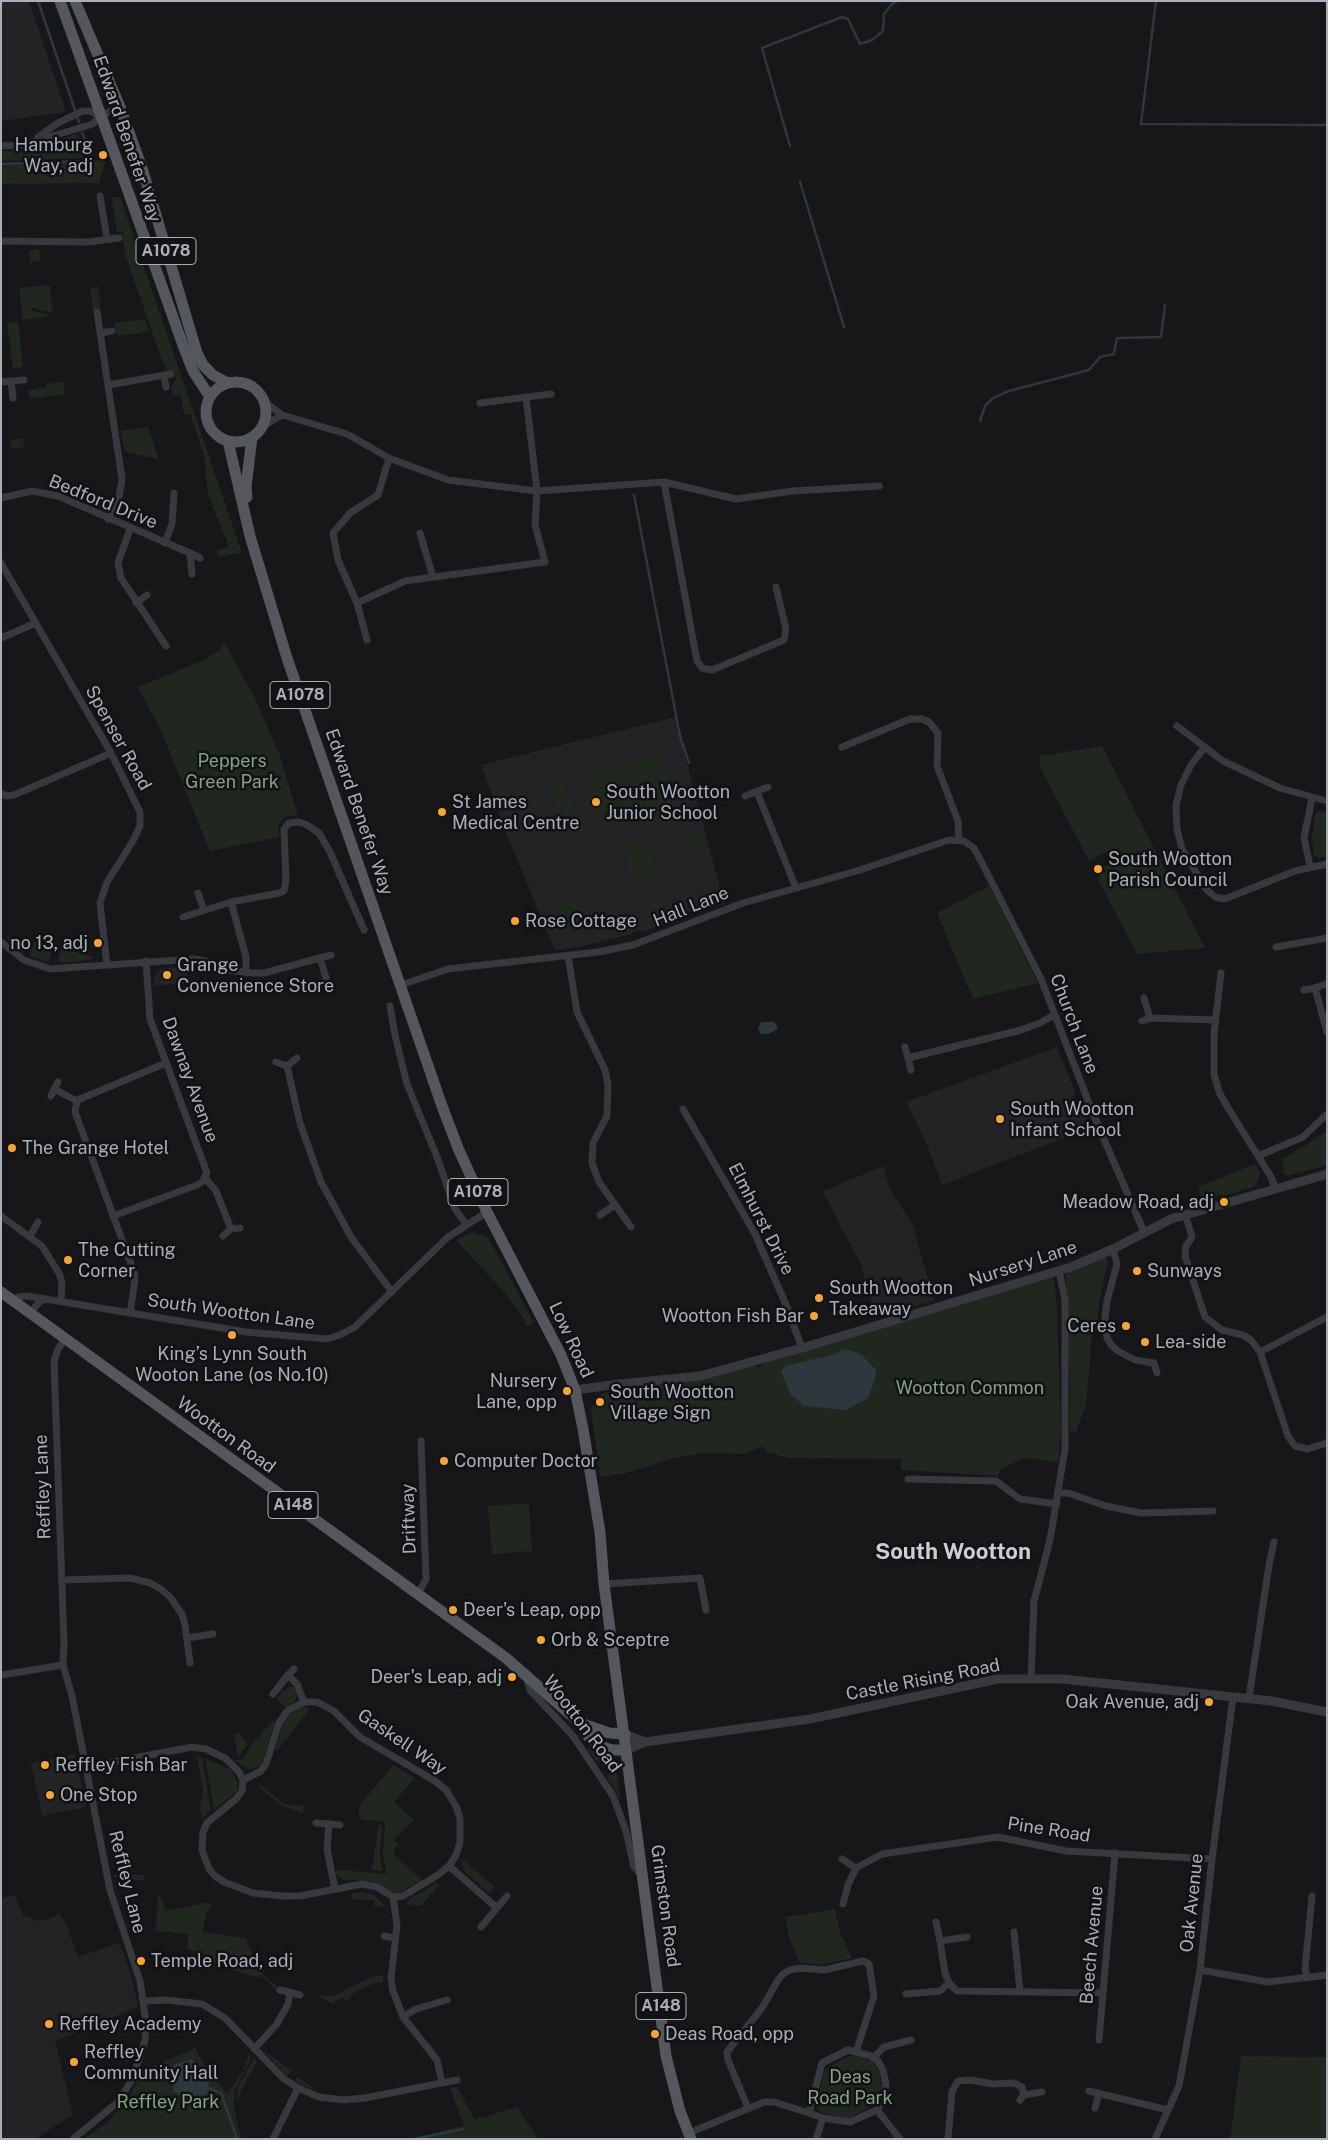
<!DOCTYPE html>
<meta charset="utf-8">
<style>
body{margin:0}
#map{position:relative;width:1328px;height:2140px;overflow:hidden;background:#171719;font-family:"Public Sans",sans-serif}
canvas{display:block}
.frame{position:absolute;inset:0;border:2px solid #a9afb9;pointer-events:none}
</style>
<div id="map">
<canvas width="1328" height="2140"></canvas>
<div class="frame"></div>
</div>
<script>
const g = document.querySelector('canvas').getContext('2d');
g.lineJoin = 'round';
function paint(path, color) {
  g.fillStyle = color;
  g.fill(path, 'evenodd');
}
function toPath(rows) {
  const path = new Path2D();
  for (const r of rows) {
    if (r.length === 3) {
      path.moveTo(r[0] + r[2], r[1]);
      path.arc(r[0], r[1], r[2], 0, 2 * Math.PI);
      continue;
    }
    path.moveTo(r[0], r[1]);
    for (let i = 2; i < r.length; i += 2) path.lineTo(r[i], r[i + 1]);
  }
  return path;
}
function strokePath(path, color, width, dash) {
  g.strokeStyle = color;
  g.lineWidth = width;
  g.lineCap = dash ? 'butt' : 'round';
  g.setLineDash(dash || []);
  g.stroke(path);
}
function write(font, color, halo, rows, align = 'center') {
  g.font = font + ' "Public Sans",sans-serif';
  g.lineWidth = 5;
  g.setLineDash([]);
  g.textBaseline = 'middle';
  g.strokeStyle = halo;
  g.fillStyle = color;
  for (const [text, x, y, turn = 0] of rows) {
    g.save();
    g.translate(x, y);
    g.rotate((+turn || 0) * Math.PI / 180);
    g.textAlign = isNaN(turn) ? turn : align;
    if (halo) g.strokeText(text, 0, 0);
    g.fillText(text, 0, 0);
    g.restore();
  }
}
paint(toPath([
 [1,1,29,1,66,112,1,121],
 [675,717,724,904,711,908,704,904,692,908,689,915,642,932,638,930,632,932,631,934,579,947,555,950,508,838,481,765],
 [186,966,189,983,154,986,154,976,160,969],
 [1057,1047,1076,1094,1071,1098,1076,1110,1083,1110,1090,1128,942,1185,926,1142,906,1102],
 [883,1166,890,1190,912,1223,934,1301,874,1317,876,1313,868,1294,861,1264,839,1224,823,1191],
 [75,1754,86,1807,42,1816,31,1763],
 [15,1895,23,1915,38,1921,52,1918,59,1913,66,1924,78,1957,120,1943,132,1978,138,2007,55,2041,73,2115,35,2139,1,2139,1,1899]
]), '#232326');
paint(toPath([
 [77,134,86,145,85,158,1,161,1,151,22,151],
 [103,160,105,162,99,183,1,184,1,165],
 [112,197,120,197,242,553,218,557,217,550,229,547,209,497,208,497,204,455,190,414,184,415,181,395,174,396,171,390,173,383,176,380,175,372,166,373,165,363,163,363,125,254,122,232,117,232],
 [39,249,41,261,31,263,29,250],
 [49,285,53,313,32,308,31,310,52,316,23,320,19,288],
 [98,286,101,309,93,311,90,289],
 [145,319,149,332,117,336,114,323],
 [18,321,23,367,13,368,7,323],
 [63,382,65,394,29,399,28,390,46,387,46,384],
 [148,427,159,460,124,451,121,431],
 [23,438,24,447,12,449,10,441],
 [224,642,256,700,280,756,298,817,293,815,283,818,278,826,279,837,210,851,161,731,138,687,204,660,220,650],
 [1102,746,1205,948,1137,954,1098,879,1100,878,1099,875,1106,871,1104,867,1112,862,1106,852,1089,861,1041,769,1039,756],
 [661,752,676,805,596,828,581,775],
 [563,782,568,793,569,793,574,809,559,814,551,800,553,799,549,789,554,787,553,785],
 [1319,811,1327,812,1327,857,1319,858,1314,855,1312,837,1315,814],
 [694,825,700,828,706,847,705,849,692,853,688,840,688,831],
 [647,837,658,879,634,886,622,844],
 [989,886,1038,983,973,999,937,913],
 [566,913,16],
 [8,936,26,940,23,952,7,939],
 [34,942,53,946,49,962,30,956],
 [61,949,92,956,92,959,75,962,58,962],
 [1324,1132,1327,1134,1327,1165,1288,1176,1282,1173,1284,1171,1282,1159,1308,1144],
 [1255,1164,1260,1173,1259,1178,1256,1185,1252,1187,1223,1196,1222,1194,1215,1196,1215,1198,1191,1204,1190,1202,1201,1197,1198,1187],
 [473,1232,488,1237,534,1323,527,1327,525,1320,505,1293,456,1240],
 [1102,1256,1106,1257,1108,1262,1099,1304,1097,1324,1093,1324,1086,1405,1076,1432,1070,1431,1069,1362,1067,1359,1066,1275,1068,1272],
 [1054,1276,1057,1308,1061,1431,1058,1462,1024,1458,1001,1469,998,1476,901,1470,901,1459,791,1458,768,1453,762,1446,745,1454,706,1453,673,1458,627,1473,600,1477,591,1409,595,1400,603,1393,751,1363,760,1368,763,1360],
 [529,1503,532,1551,492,1554,488,1506],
 [288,1687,295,1687,299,1692,295,1701,286,1708,276,1698],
 [304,1705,309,1710,277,1751,275,1749,285,1718],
 [273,1721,275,1723,261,1766,249,1769,233,1760,242,1760,251,1745],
 [238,1732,248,1744,238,1757,234,1735],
 [589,1747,605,1754,598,1763,587,1749],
 [197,1756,202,1758,211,1809,202,1819,200,1811,203,1789],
 [205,1758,231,1770,238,1783,237,1791,214,1810],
 [393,1765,415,1778,394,1802,414,1820,394,1840,398,1844,393,1854,422,1880,399,1893,391,1892,372,1881,344,1880,335,1873,338,1870,387,1874,383,1855,385,1822,359,1819,359,1806],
 [616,1769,617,1775,621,1801,606,1775],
 [259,1784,284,1804,304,1806,303,1813,282,1806,258,1786],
 [379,1824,382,1826,380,1854,382,1871,372,1870],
 [461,1858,495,1887,489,1893,464,1871],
 [114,1875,145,1875,144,1881,115,1877],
 [437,1883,439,1885,421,1906,407,1904,408,1900],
 [158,1892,166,1911,209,1902,211,1905,206,1914,202,1932,246,1938,255,1964,269,1981,277,1985,276,1991,261,1975,258,1978,233,1970,217,1964,187,1948,188,1934,156,1931],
 [361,1892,374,1895,386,1907,374,1906,375,1900,351,1899,352,1893],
 [835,1909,840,1932,852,1958,821,1965,799,1962,789,1937,785,1917],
 [383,1975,383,1982,372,1984,354,1993,346,2002,342,1997,333,2004,320,1997,320,1995,331,1996,342,1992,370,1977],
 [195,2048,203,2063,227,2094,243,2071,249,2054,251,2055,250,2061,235,2090,234,2107,241,2139,84,2139,108,2122,130,2096,141,2072],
 [262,2049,292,2071,287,2076],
 [852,2055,872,2061,880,2072,881,2089,876,2104,848,2119,821,2112,815,2106,824,2073,828,2067],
 [1241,2056,1327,2057,1327,2139,1230,2139],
 [254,2058,257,2062,242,2089,236,2107,239,2084],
 [298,2077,319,2092,294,2081],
 [457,2087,475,2120,517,2107,538,2139,408,2139,464,2126,451,2091,451,2088]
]), '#1f271f');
paint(toPath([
 [761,1022,774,1022,778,1027,776,1030,768,1034,761,1034,758,1029],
 [845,1349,861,1354,876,1370,875,1379,868,1398,846,1410,804,1406,791,1395,781,1372,785,1366,835,1354],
 [192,2059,209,2081,205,2109,191,2108,185,2097,173,2092,174,2076,170,2066]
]), '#2c383e');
strokePath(toPath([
 [38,1,79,122],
 [1156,1,1141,124,1327,125],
 [790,146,762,48,842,17,848,19,860,44,872,40,883,31,884,14,892,4,898,1],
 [1,164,86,161,92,157,89,147,82,133],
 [800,182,844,327],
 [980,421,985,406,993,398,1009,391,1089,370,1100,357,1114,354,1117,338,1161,337,1165,305],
 [634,495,680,736,689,763],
 [208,2088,221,2093,237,2139],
 [415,2139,463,2129]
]), '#2c383e', 2.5);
strokePath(toPath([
 [38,137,58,123,83,111,90,111,100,116],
 [1,146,22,145,93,124,100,116,120,107],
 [100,196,107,239],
 [1,241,88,242,119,238],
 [97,312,122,479,119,497,108,519],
 [101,333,112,331],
 [164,375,166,387],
 [11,381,13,398],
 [1,382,24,380],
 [108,385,171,374],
 [265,402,282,415,347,434,389,458,448,480,537,491,664,482,736,499,793,491,879,486],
 [480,403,551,394],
 [263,426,282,415],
 [664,482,697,661,702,668,712,670,784,640,786,629,776,587],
 [1,498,32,491,58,496,190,553,192,574],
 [130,529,118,563,121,578,166,646],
 [420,533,433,577],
 [165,543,172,524,174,493],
 [190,553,200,558],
 [1,563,111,753,140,812,140,826,133,841,107,882,100,903,107,965],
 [136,603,147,595],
 [357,603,405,581,545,562,535,525,537,491,526,397],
 [1,638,36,623],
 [367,640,357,603,338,560,333,533,350,513,378,495,389,458],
 [1177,726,1223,761,1280,788,1327,801],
 [842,747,910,719,922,719,929,722,938,733,937,766,958,821,959,840],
 [1204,748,1191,765,1181,785,1176,806,1177,829,1182,849,1206,889,1215,897,1225,899,1295,871,1327,864],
 [757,792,796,888],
 [1,793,6,796,14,795,111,753],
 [745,796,768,787],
 [1310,866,1304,838,1312,798],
 [198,893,204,910],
 [183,917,231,902],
 [1,942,24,960,50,969,194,959,205,961,226,970,253,973,264,973,331,955],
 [1276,947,1327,938],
 [568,956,577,1012,605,1070,608,1085,607,1116,593,1143,592,1163,599,1182,631,1227],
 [320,958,330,991],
 [246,973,246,957,231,902,279,893,284,891,286,879,284,829,289,823,299,822,307,825,319,833,330,852,364,930],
 [1221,973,1214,1034,1214,1074,1219,1092,1228,1108,1270,1175,1276,1189],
 [401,985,448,969,598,952,633,945,743,903,860,870,949,840,964,841,974,848,981,861,1041,979,1094,1116,1144,1232],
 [1315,988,1326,984],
 [1304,990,1315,988,1327,1032],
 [1144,998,1150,1018,1216,1020],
 [390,1006,395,1035,407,1084,437,1157,455,1209,466,1224],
 [1142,1021,1150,1018],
 [905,1047,908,1058],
 [276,1062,287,1066,297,1058],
 [287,1066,300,1123,321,1182,351,1237,392,1292],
 [911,1070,908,1058,1021,1030,1040,1023,1054,1015],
 [54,1089,77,1101],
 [51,1096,58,1082],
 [683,1109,755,1234,787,1307,802,1348],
 [1258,1156,1303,1137,1327,1114],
 [205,1178,216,1191,231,1229],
 [1185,1214,1192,1237,1186,1246,1185,1256,1205,1317,1222,1330,1243,1335,1251,1340,1260,1352,1288,1436,1295,1446,1307,1449,1327,1443],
 [600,1215,615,1205],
 [1,1216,42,1246,60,1275,62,1283,61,1300],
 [113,1216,197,1185,202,1182,207,1173,150,1019,146,961],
 [30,1236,38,1222],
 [223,1236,231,1229,240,1228],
 [1113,1249,1117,1264,1107,1301,1104,1327,1107,1337,1111,1345,1118,1351,1135,1360,1154,1363,1157,1373],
 [14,1302,18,1297,27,1296,246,1332,327,1339,340,1335,355,1327,448,1237,487,1212],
 [30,1313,39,1302,46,1299],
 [130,1313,135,1280,134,1272,75,1112,77,1101,80,1099,166,1063],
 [65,1339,58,1349,54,1361,64,1643,63,1665,72,1696,110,1890,140,1981,146,2022,145,2040,140,2057,131,2081,118,2102,73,2139],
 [1260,1352,1327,1317],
 [908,1479,996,1481,1020,1499,1057,1504],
 [1059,1493,1068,1493,1106,1506,1141,1513,1213,1511],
 [62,1580,130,1578,150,1583,161,1589,170,1597,182,1614,185,1625,190,1663],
 [604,1584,700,1578,706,1610],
 [418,1594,426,1579,421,1441],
 [187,1638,213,1634],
 [1,1675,63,1665],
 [288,1675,294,1669],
 [1031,1678,1034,1601,1050,1540,1065,1449,1065,1300,1059,1270],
 [527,1679,530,1690,573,1736,613,1796,626,1831,634,1867,642,1875],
 [273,1694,288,1675,297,1684,304,1702],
 [1249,1698,1269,1565,1274,1542],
 [86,1767,192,1747,206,1749,225,1758,239,1772,243,1780,242,1791,236,1799,207,1823,203,1832,202,1850,209,1869,215,1876,224,1882,253,1893,283,1896,300,1896,362,1884,377,1887,393,1897,403,1896,438,1875,449,1866,456,1855,460,1843,460,1819,457,1808,446,1790,435,1781,360,1737,334,1711,317,1702,304,1702,287,1711,279,1723,266,1764,261,1771,243,1780],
 [316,1823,340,1825],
 [329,1824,327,1849,335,1889],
 [842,1859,856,1868],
 [449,1866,497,1908],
 [393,1897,397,1926,391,1978,393,1991,403,2017,437,2060,442,2082],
 [843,1904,848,1885,856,1868,882,1854,998,1837,1066,1851,1212,1859],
 [936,1922,940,1941],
 [481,1927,507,1896],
 [1014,1932,1020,1991],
 [384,1936,395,1938],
 [967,1937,940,1941,945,1973,949,1983,957,1991,1103,1993],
 [1200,1970,1268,1982,1327,1975],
 [1307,1978,1305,1969,1312,1896],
 [280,1990,300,1995],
 [906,1994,940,1991,949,1983],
 [144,2001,166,2000,202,2004,225,2018,284,2079,298,2088,319,2097,344,2100,365,2098,457,2080],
 [403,2017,416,2009,447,2000],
 [1099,2040,1115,1853],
 [254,2049,277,2024,288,2004,290,1992],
 [873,2058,884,2047,911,2040],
 [1089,2091,1168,2110],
 [1020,2100,1024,2095,1042,2092],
 [748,2108,728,2060,727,2052,762,2008,778,1980,783,1974,790,1970,801,1968,824,1970,863,1961,869,1964,874,1996,856,2052],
 [1095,2108,1099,2093],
 [877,2110,900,2139],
 [689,2133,764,2102,774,2102,809,2113,823,2118,850,2122,877,2110,882,2102,886,2084,883,2070,878,2061,871,2056,848,2050,822,2063,809,2113],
 [273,2139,298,2088],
 [816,2139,823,2118],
 [948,2139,952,2092,958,2081,970,2080,993,2084,1014,2083,1022,2087,1024,2095],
 [1155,2139,1179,2086,1200,1970,1212,1859,1233,1697]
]), '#38393e', 7);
strokePath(toPath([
 [575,1390,619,1384,700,1376,802,1348,1071,1267,1113,1249,1171,1219,1327,1174],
 [625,1734,645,1742],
 [626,1750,645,1742,810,1719,998,1679,1062,1679,1149,1688,1271,1701,1327,1712]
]), '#38393e', 9);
strokePath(toPath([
 [60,1,184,348,193,371,210,397],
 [75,1,120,107,142,168,197,353,203,365,213,375,228,383],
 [236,412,30],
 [228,441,250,536,287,658,442,1106,458,1148,487,1212,561,1355,575,1390,583,1429,600,1532,604,1584,666,2056,680,2111,691,2139],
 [247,497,246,487,252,437],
 [1,1292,506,1658,580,1723,588,1736,599,1746,613,1750,626,1750],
 [580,1723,609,1733,625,1734]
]), '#54575d', 11);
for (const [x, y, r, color] of [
 [103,155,5,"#f8a431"],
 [596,802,5,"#f8a431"],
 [442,812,5,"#f8a431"],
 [1098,869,5,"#f8a431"],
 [515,921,5,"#f8a431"],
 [98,943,5,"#f8a431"],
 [167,975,5,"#f8a431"],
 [1000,1119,5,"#f8a431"],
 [12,1148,5,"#f8a431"],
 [1224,1202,5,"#f8a431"],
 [68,1260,5,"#f8a431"],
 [1137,1271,5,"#f8a431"],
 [819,1298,5,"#f8a431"],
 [814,1316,5,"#f8a431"],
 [1126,1326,5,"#f8a431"],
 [232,1335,5,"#f8a431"],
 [1145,1342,5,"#f8a431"],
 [567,1391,5,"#f8a431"],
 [600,1402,5,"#f8a431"],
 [444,1461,5,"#f8a431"],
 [453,1610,5,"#f8a431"],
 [541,1640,5,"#f8a431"],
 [512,1677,5,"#f8a431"],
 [1209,1702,5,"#f8a431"],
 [45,1765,5,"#f8a431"],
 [50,1795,5,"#f8a431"],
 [141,1961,5,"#f8a431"],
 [49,2024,5,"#f8a431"],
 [655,2034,5,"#f8a431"],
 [74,2062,5,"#f8a431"]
]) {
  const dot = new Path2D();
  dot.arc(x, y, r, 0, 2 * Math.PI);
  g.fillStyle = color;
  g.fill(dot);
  strokePath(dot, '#121214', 2);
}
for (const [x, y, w] of [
 [166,251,60],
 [300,695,60],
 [478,1192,60],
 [293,1505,50],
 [661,2006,50]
]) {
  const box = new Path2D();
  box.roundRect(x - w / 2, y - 13.5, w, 27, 4);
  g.fillStyle = '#121214';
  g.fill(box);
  strokePath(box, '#a9afb9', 1);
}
write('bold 16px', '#a9afb9', null, [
 ["A1078",166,251],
 ["A1078",300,695],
 ["A1078",478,1192],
 ["A148",293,1505],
 ["A148",661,2006]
]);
write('18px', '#a9afb9', '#121214', [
 ["Edward Benefer Way",127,139,71],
 ["Bedford Drive",103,502,22],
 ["Spenser Road",118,738,61],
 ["Edward Benefer Way",359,812,71],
 ["Hall Lane",691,907,-22],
 ["Church Lane",1074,1024,69],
 ["Dawnay Avenue",190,1080,70],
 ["Elmhurst Drive",761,1219,63],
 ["Nursery Lane",1023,1264,-18],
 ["South Wootton Lane",231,1312,8],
 ["Low Road",571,1340,65],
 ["Wootton Road",226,1435,36],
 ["Reffley Lane",43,1487,-92],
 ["Driftway",409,1519,-92],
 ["Castle Rising Road",923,1680,-11],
 ["Wootton Road",582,1724,53],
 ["Gaskell Way",402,1742,34],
 ["Pine Road",1049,1830,9],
 ["Reffley Lane",127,1882,76],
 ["Oak Avenue",1192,1903,-84],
 ["Grimston Road",665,1906,82],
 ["Beech Avenue",1092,1945,-85]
]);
write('18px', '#a9afb9', '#121214', [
 ["Hamburg",93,145,"right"],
 ["Way, adj",93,166,"right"],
 ["South Wootton",606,792],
 ["Junior School",606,813],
 ["St James",452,802],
 ["Medical Centre",452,823],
 ["South Wootton",1108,859],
 ["Parish Council",1108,880],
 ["Rose Cottage",525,921],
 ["no 13, adj",88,943,"right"],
 ["Grange",177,965],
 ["Convenience Store",177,986],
 ["South Wootton",1010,1109],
 ["Infant School",1010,1130],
 ["The Grange Hotel",22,1148],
 ["Meadow Road, adj",1214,1202,"right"],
 ["The Cutting",78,1250],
 ["Corner",78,1271],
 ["Sunways",1147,1271],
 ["South Wootton",829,1288],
 ["Takeaway",829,1309],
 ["Wootton Fish Bar",804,1316,"right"],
 ["Ceres",1116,1326,"right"],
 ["Lea-side",1155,1342],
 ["King’s Lynn South",232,1354,"center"],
 ["Wooton Lane (os No.10)",232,1375,"center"],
 ["Nursery",557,1381,"right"],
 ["Lane, opp",557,1402,"right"],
 ["South Wootton",610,1392],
 ["Village Sign",610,1413],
 ["Computer Doctor",454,1461],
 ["Deer's Leap, opp",463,1610],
 ["Orb & Sceptre",551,1640],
 ["Deer's Leap, adj",502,1677,"right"],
 ["Oak Avenue, adj",1199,1702,"right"],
 ["Reffley Fish Bar",55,1765],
 ["One Stop",60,1795],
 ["Temple Road, adj",151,1961],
 ["Reffley Academy",59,2024],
 ["Deas Road, opp",665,2034],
 ["Reffley",84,2052],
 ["Community Hall",84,2073]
], 'left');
write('18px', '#80a57f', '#121214', [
 ["Peppers",232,761],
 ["Green Park",232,782],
 ["Wootton Common",970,1388],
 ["Deas",850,2077],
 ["Road Park",850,2098],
 ["Reffley Park",168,2102]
]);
write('bold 22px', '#caced5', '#121214', [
 ["South Wootton",953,1552]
]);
</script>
